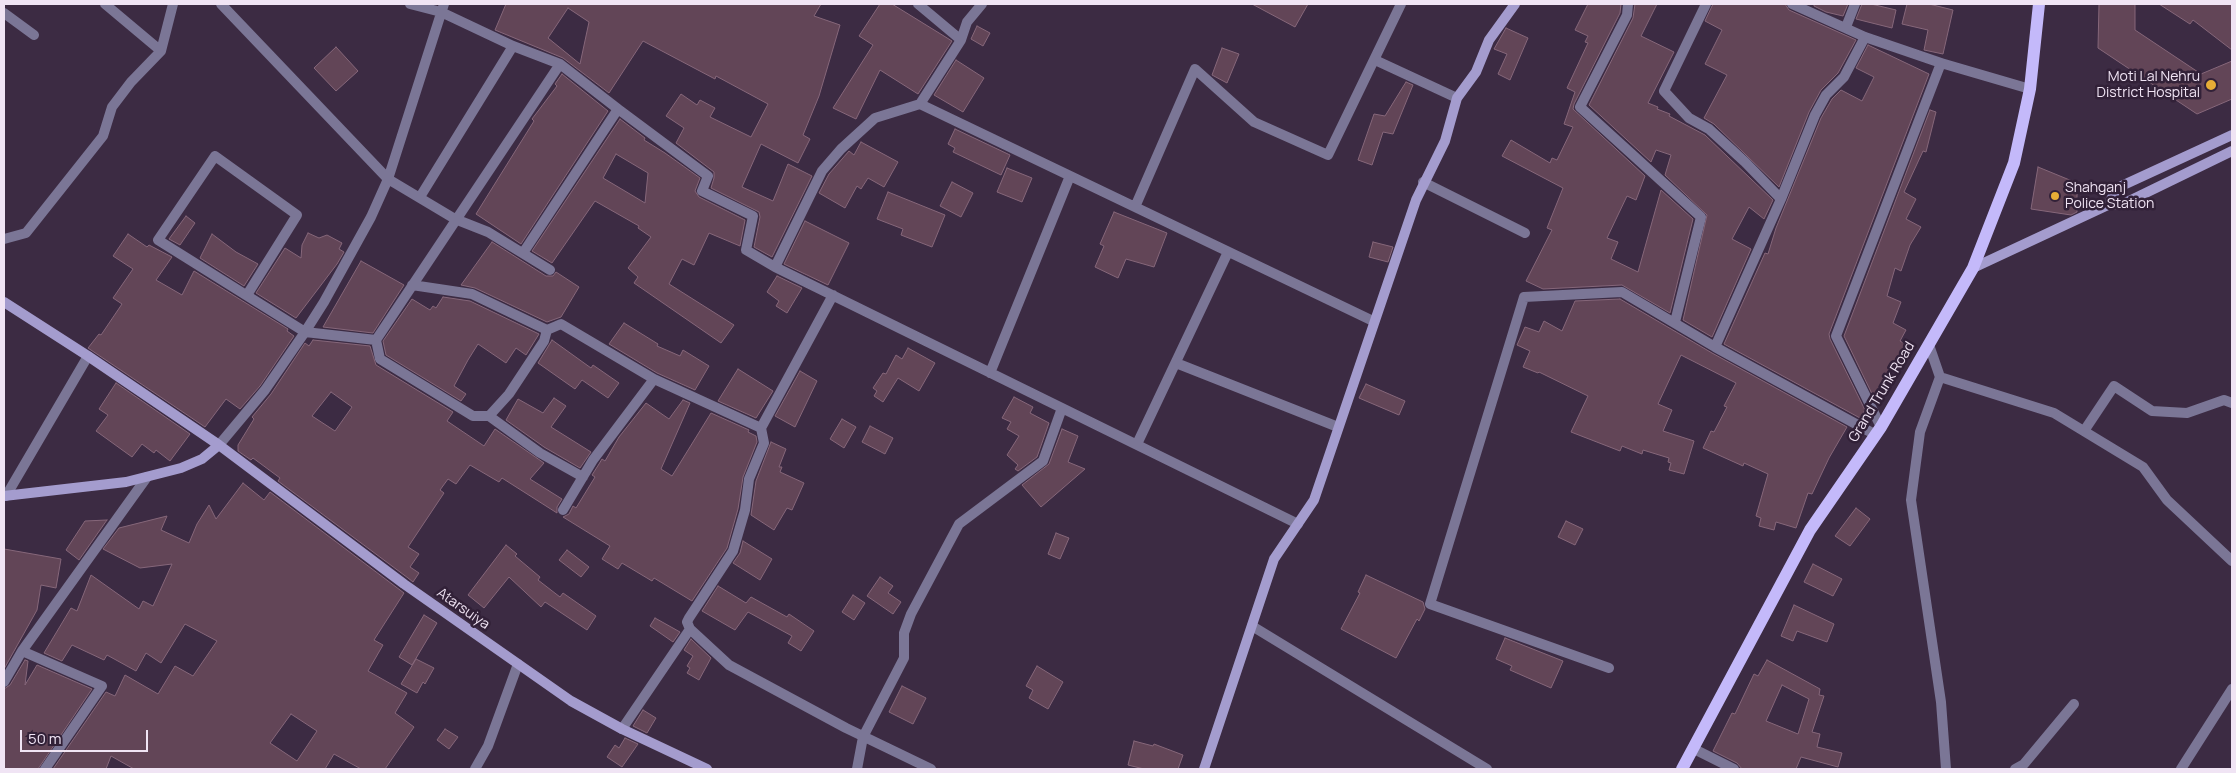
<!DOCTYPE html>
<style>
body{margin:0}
#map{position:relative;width:2236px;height:773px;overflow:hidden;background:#3c2b43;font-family:Manrope,sans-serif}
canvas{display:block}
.frame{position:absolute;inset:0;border:5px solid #f0e4f4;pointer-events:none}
.scale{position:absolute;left:20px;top:730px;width:128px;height:22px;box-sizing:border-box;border:2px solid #f0e4f4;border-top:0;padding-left:6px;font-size:15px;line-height:18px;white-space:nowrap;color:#f0e4f4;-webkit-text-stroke:4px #322138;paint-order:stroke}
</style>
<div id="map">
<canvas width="2236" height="773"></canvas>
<div class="frame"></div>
<div class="scale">50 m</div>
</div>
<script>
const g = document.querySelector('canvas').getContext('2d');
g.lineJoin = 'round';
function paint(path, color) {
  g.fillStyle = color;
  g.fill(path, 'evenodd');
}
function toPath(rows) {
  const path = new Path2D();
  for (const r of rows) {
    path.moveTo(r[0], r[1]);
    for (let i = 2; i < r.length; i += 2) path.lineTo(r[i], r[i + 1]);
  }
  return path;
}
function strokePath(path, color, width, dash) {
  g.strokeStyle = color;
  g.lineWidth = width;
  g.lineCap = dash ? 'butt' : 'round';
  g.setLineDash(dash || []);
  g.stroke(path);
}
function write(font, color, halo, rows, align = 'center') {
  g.font = font + ' Manrope,sans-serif';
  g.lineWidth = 5;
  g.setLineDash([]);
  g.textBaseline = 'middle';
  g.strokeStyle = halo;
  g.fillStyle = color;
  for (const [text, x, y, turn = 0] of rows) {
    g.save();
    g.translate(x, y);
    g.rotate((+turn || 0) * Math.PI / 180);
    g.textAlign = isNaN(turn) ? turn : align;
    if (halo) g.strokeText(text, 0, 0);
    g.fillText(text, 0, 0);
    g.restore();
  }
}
const building = toPath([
 [506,4,821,4,814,16,840,25,819,96,803,135,810,139,798,163,761,144,742,187,773,201,788,164,812,176,772,257,754,247,760,217,759,212,711,188,714,178,714,172,676,143,684,128,666,116,681,94,697,105,700,100,715,108,710,117,751,137,768,104,716,76,715,79,643,41,609,93,563,58,495,30,506,4],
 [568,8,589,22,580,64,548,38,568,8],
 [880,4,892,4,952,41,918,94,880,70,856,119,833,108,873,45,859,36,880,4],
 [1252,4,1308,4,1295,27,1252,4],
 [1588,4,1621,4,1620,13,1574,104,1573,109,1645,176,1636,200,1627,196,1607,238,1618,242,1611,259,1638,272,1661,190,1693,219,1670,313,1622,285,1543,289,1526,281,1552,230,1547,228,1563,188,1502,156,1511,140,1550,163,1552,158,1557,160,1573,127,1564,124,1575,92,1567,88,1588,43,1585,42,1588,36,1575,30,1588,4],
 [1635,4,1657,4,1641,36,1674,52,1648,103,1658,107,1657,109,1670,114,1669,116,1705,135,1773,200,1764,219,1749,207,1732,239,1751,249,1712,337,1683,320,1707,215,1665,175,1671,155,1656,150,1651,162,1589,105,1633,18,1635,4],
 [1713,4,1785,4,1789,10,1856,40,1838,73,1821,90,1809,112,1779,187,1714,124,1704,118,1727,75,1705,64,1722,30,1705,21,1713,4],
 [1814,4,1848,4,1843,16,1826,12,1814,6,1814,4],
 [1862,4,1871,4,1896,10,1892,28,1856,19,1862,4],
 [1907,4,1929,4,1953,10,1943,54,1924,50,1928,30,1902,24,1907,4],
 [2099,4,2135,4,2135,30,2201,74,2232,61,2232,99,2197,114,2098,48,2099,4],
 [2159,4,2232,4,2232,50,2193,20,2190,24,2159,4],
 [977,26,990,33,983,46,971,39,977,26],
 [1506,28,1528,38,1510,80,1498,74,1507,54,1494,49,1506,28],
 [1868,45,1929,74,1829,334,1830,339,1865,410,1860,418,1724,344,1765,253,1768,254,1776,228,1821,118,1832,99,1841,90,1862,101,1874,77,1856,68,1868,45],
 [336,47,358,71,336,91,314,68,336,47],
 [1222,48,1239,54,1227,83,1212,75,1222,48],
 [956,60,984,78,963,112,934,95,956,60],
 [562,74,608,111,521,244,476,214,534,121,532,119,557,86,555,84,562,74],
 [1406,82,1413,85,1393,134,1383,132,1372,165,1358,160,1374,114,1385,116,1406,82],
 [1930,110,1936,112,1926,152,1923,151,1904,192,1916,199,1906,219,1921,227,1910,245,1901,271,1895,268,1887,296,1901,302,1893,323,1906,330,1900,341,1908,346,1873,396,1844,336,1930,110],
 [620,119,645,138,644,140,665,153,700,178,695,191,699,197,745,220,740,246,709,233,694,265,682,259,669,284,734,325,721,343,634,283,638,277,628,268,651,237,638,228,639,226,595,201,552,263,532,251,620,119],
 [616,154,648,173,645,203,603,178,616,154],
 [955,129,1010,155,1001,175,953,152,955,148,948,144,955,129],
 [861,142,898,162,884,187,868,178,861,189,857,186,845,208,819,193,829,174,849,151,854,155,861,142],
 [2038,167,2077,183,2077,212,2071,215,2031,209,2038,167],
 [1007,168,1032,178,1022,202,997,192,1007,168],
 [952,182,973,193,961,217,940,206,952,182],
 [888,192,945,215,932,247,901,235,903,229,877,219,888,192],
 [1114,212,1167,233,1154,267,1126,259,1118,278,1095,267,1104,246,1100,244,1114,212],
 [186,216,195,223,180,245,169,239,186,216],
 [805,221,849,243,828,285,784,264,805,221],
 [308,233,319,238,327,235,342,243,339,249,344,252,337,264,296,318,256,293,285,248,301,258,302,245,308,233],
 [128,234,147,247,149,245,172,257,156,280,182,295,194,271,288,329,287,331,294,336,260,386,240,409,226,399,205,427,88,348,99,334,101,335,122,304,113,298,133,269,113,256,128,234],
 [212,234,236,252,258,264,244,286,200,258,212,234],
 [492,242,546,276,553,276,556,272,579,287,561,317,547,322,475,288,461,285,492,242],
 [1373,242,1393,247,1388,262,1369,257,1373,242],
 [361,261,404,285,373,333,323,327,361,261],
 [777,276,802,288,787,313,776,306,779,301,767,292,777,276],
 [443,297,470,301,539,334,526,355,516,348,506,363,478,344,468,360,454,386,466,394,461,401,386,355,383,341,412,299,430,310,433,306,436,308,443,297],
 [1620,299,1712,353,1847,427,1829,458,1812,494,1808,493,1796,528,1776,522,1774,530,1759,526,1761,518,1756,516,1768,474,1744,463,1743,466,1703,448,1711,431,1714,432,1727,407,1724,406,1736,383,1681,355,1658,404,1672,410,1663,431,1694,441,1684,474,1669,470,1671,463,1668,462,1669,458,1643,450,1642,454,1622,446,1620,451,1571,432,1588,396,1539,372,1538,373,1523,367,1530,351,1517,345,1525,327,1539,332,1544,321,1562,331,1575,301,1620,299],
 [624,323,658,344,657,346,680,356,683,350,709,366,695,390,657,373,609,344,624,323],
 [313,340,370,346,376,365,453,412,447,421,484,446,495,429,544,463,530,479,562,499,557,507,557,513,502,478,499,482,470,465,456,484,448,479,440,490,444,493,408,547,419,554,410,567,419,573,413,582,408,578,278,481,280,478,253,458,251,460,238,451,238,445,254,419,252,417,271,394,305,343,309,346,313,340],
 [331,392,352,407,335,431,312,416,331,392],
 [552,340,591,368,593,365,619,383,608,398,582,380,575,389,538,363,552,340],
 [908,348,935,363,919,391,898,378,883,402,874,396,877,391,873,388,883,373,886,374,896,355,902,359,908,348],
 [738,369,773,391,756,418,718,401,738,369],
 [800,371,817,381,795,427,775,416,800,371],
 [116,383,190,434,170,461,156,450,154,453,142,444,132,457,96,431,108,415,99,409,116,383],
 [1366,384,1405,401,1399,415,1359,398,1366,384],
 [1014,397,1033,407,1030,413,1049,423,1037,457,1018,471,1015,469,1018,465,1007,455,1019,436,1007,429,1011,422,1002,418,1014,397],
 [554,398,566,406,551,427,591,452,580,468,544,447,506,420,518,399,543,413,554,398],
 [683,400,690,403,661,469,672,476,711,413,749,430,748,432,756,436,757,442,743,477,738,509,727,548,692,601,654,578,652,581,622,563,618,569,602,559,610,546,563,517,569,514,573,506,576,508,595,477,592,475,599,464,602,459,605,461,619,437,646,403,669,419,683,400],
 [842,419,856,427,844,448,830,439,842,419],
 [870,426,893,438,885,454,862,442,870,426],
 [1062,429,1078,436,1068,462,1085,469,1041,507,1022,485,1049,464,1062,429],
 [771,442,786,449,779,467,782,467,780,472,804,483,792,510,787,508,774,530,751,515,756,481,771,442],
 [243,483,264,500,270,492,404,593,374,640,383,645,368,671,407,693,395,713,414,727,385,769,361,769,334,754,325,769,134,769,111,756,106,769,53,769,106,692,115,696,125,675,158,694,175,666,193,676,217,641,185,624,161,663,146,653,136,671,107,655,104,660,72,645,62,661,44,653,71,608,77,611,91,575,139,609,143,601,153,606,172,564,140,568,103,549,119,528,167,516,161,530,189,543,197,524,209,505,216,519,243,483],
 [291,714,317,731,297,761,270,743,291,714],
 [1856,508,1870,519,1850,546,1835,536,1856,508],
 [107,520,79,560,66,550,85,521,107,520],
 [1566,521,1583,529,1575,545,1558,537,1566,521],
 [1056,533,1069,538,1060,559,1048,554,1056,533],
 [743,541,772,559,760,580,733,563,740,553,743,541],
 [506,545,517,554,515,556,540,577,538,580,560,597,563,593,596,616,587,630,545,602,541,607,509,577,484,608,468,595,506,545],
 [4,549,61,559,56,588,41,585,37,610,4,669,4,549],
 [567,550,589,567,581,577,559,560,567,550],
 [1813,564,1842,579,1833,596,1804,582,1813,564],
 [1366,575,1423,602,1425,609,1419,621,1417,619,1396,658,1341,629,1360,593,1358,592,1366,575],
 [880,577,893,586,888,593,901,602,893,614,867,596,880,577],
 [718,586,746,603,751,597,787,617,789,614,814,631,801,651,788,643,792,636,748,612,735,630,702,611,718,586],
 [853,595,865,603,854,620,842,612,853,595],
 [1794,605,1834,624,1827,642,1797,631,1793,641,1781,636,1794,605],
 [424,615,437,623,412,665,399,657,424,615],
 [655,618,680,632,673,642,650,626,655,618],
 [1505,638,1563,661,1551,688,1510,670,1512,666,1496,659,1505,638],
 [691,639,711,658,699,680,687,673,690,668,687,666,693,656,684,650,691,639],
 [416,659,434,668,425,684,423,682,417,693,401,684,416,659],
 [25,660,28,661,25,685,37,665,92,689,38,769,4,769,4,689,10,685,25,660],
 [1767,660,1820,689,1819,695,1824,696,1812,732,1820,734,1817,747,1842,753,1838,767,1801,757,1796,769,1742,769,1737,763,1713,751,1732,713,1735,714,1754,674,1758,676,1767,660],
 [1782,685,1809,699,1798,734,1766,721,1782,685],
 [1037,666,1063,682,1048,709,1029,698,1033,690,1026,686,1037,666],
 [902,686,926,698,913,724,889,712,902,686],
 [643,710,656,718,647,733,633,726,643,710],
 [445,729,458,737,449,749,437,740,445,729],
 [625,738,638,744,622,767,607,757,615,745,619,748,625,738],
 [1134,741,1153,746,1154,744,1183,755,1178,769,1144,769,1128,765,1134,741]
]);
paint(building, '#624557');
strokePath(building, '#86677a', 1);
strokePath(toPath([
 [105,4,161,51],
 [221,4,388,179,455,219,488,232,550,270],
 [410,4,441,12,513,46,560,64,618,109,523,253],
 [918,4,961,40],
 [1628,4,1627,15,1580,107,1701,217,1675,322],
 [1706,4,1664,91,1689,118,1709,129,1745,162,1781,199],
 [1792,4,1865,37,1941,63,2030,89],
 [4,13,34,35],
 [1846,27,1855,4],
 [1375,60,1457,98],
 [920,104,1373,321],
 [618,109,708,176,702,191,753,216,746,250,775,267,1298,524],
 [1423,182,1525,233],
 [420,197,513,46],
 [1135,207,1195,69,1254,122,1328,155,1401,4],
 [4,239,26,233,103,136,112,107,131,82,161,51,173,4],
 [775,267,822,171,841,149,875,118,920,104,961,40,967,22,982,4],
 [412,285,472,294,547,330,561,324,654,379],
 [247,295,297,215,215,156,158,240,305,332,376,340,380,359,473,416,489,416,509,394,544,341,547,330],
 [376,340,560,64],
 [1929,345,1940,377,1920,432,1911,500,1941,702,1946,769],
 [1715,347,1781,199,1815,115,1826,95,1844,77,1865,37],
 [1176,363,1338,427],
 [990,373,1070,176],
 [1940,377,2054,413,2143,467,2167,500,2232,561],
 [489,416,540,453,583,477],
 [1881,427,1836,336,1941,63],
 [2084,431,2114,386,2152,411,2187,413,2224,400,2232,403],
 [1137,444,1228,252],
 [219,445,265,390,305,332,324,302,371,217,388,179,444,4],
 [6,496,88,356],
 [563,510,593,460,654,379,761,428],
 [1252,626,1487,769],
 [690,629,729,665,846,728,931,769],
 [22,651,102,686,45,769],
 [1609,668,1430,604,1524,297,1622,292,1715,347,1876,435],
 [4,682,22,651,147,477],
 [622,729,690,629,687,622,689,618,733,551,745,510,749,479,764,443,761,428,833,295],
 [1694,749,1734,769],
 [475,769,488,746,518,664],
 [857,769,863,737,904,658,904,633,911,614,959,524,1043,461,1062,408],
 [2015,769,2024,764,2074,704],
 [2181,769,2232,689]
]), '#7b7696', 10);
strokePath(toPath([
 [2108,205,2117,188,2232,135],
 [1973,268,2108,205,2125,203,2232,151],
 [4,302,88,356,219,445,404,584,571,701,622,729,707,769],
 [4,496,126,482,181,468,202,459,219,445],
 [1204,769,1274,559,1314,500,1416,200,1445,141,1457,98,1476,72,1489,40,1515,4]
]), '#a49cce', 10);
strokePath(toPath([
 [1682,769,1810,530,1881,427,1973,268,2014,163,2030,89,2039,4]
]), '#c4b9fa', 12);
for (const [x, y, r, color] of [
 [2211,85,6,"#e6ad36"],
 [2055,196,5,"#e6ad36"]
]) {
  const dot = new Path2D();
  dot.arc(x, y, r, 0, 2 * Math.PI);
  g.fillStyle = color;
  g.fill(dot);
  strokePath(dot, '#322138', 2);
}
write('14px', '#f0e4f4', '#322138', [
 ["Moti Lal Nehru",2200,77],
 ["District Hospital",2200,93],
 ["Shahganj",2065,188,"left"],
 ["Police Station",2065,204,"left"]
], 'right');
write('14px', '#f0e4f4', '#322138', [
 ["Grand Trunk Road",1882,392,-59],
 ["Atarsuiya",463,609,35]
]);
</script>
